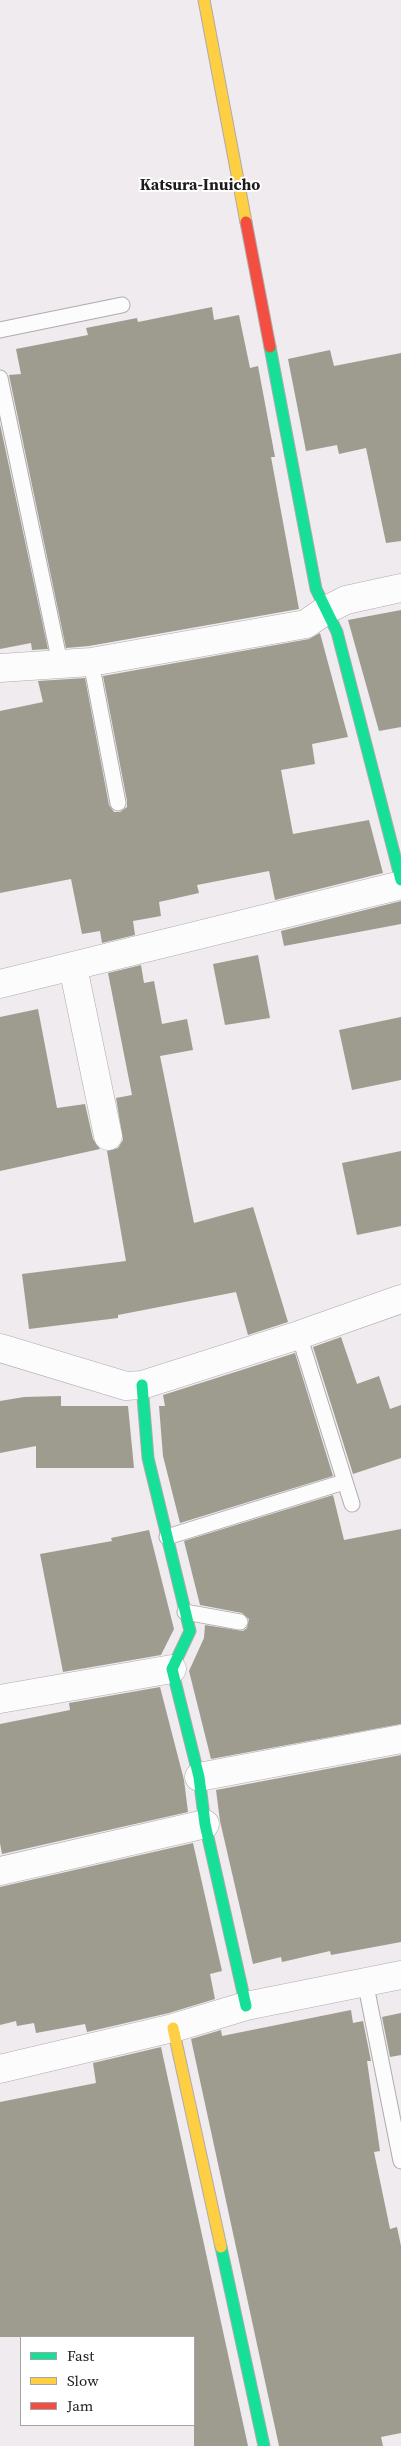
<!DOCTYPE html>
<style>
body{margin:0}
#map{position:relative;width:401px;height:2446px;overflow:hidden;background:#efebee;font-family:"Source Serif 4",serif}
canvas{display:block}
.legend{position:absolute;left:20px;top:2336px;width:175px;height:90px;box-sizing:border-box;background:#fff;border:1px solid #a5a4a5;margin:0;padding:6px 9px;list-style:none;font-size:15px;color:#1d1b1d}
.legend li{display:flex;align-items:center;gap:10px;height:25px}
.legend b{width:25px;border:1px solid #a5a4a5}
</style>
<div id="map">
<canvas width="401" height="2446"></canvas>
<ul class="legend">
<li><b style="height:6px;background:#16e098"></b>Fast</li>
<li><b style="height:6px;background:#ffcf43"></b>Slow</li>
<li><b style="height:6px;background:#f24e42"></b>Jam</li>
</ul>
</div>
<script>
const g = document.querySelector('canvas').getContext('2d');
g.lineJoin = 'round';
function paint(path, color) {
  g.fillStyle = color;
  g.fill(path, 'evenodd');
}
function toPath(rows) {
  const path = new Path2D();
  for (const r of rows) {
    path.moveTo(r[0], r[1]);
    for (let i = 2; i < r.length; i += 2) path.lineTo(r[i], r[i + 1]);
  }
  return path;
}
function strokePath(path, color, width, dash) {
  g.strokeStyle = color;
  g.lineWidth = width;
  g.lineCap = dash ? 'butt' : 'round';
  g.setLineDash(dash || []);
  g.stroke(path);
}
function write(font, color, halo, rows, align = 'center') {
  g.font = font + ' "Source Serif 4",serif';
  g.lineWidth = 4;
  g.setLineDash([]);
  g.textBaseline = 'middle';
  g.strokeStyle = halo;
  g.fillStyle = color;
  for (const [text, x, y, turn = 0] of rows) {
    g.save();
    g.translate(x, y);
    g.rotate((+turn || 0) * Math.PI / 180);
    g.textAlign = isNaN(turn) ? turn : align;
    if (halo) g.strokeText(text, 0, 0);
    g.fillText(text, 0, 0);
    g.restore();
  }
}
paint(toPath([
 [212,307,214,320,239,315,250,368,258,366,275,457,271,457,299,609,89,646,66,648,9,375,21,374,16,349,88,335,86,328,137,318,138,322],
 [330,350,334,366,401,353,401,541,386,543,366,448,339,454,337,445,306,451,288,359],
 [0,424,48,649,32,650,31,643,0,649],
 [401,610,401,727,379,731,348,620],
 [320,633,348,737,312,744,315,764,281,770,293,834,369,820,383,873,275,900,269,871,197,885,199,893,159,902,161,916,133,921,135,935,102,943,100,931,82,934,71,879,0,893,0,711,43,702,38,681,85,678,109,805,114,812,120,812,127,807,127,801,103,676,309,639],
 [401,901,401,924,284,946,281,931],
 [258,955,270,1018,225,1025,213,964],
 [141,965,144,983,154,981,162,1024,187,1019,193,1050,160,1056,194,1223,253,1207,288,1322,248,1335,236,1292,118,1315,118,1318,29,1329,22,1274,126,1261,107,1151,118,1148,123,1140,116,1098,132,1095,108,973],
 [38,1009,57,1108,85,1104,93,1139,100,1149,0,1171,0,1017],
 [401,1017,401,1080,352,1090,339,1030],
 [401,1151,401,1226,357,1235,342,1163],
 [341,1337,357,1384,379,1376,390,1409,401,1405,401,1458,353,1474,313,1347],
 [295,1353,333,1476,180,1523,163,1456,159,1406,165,1406,163,1395],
 [61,1396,61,1406,128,1406,134,1468,36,1468,36,1446,0,1453,0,1401,24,1397],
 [333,1495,344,1540,401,1529,401,1724,211,1759,189,1671,204,1638,205,1625,243,1631,247,1628,249,1619,242,1613,200,1605,184,1541],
 [149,1530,174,1629,161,1655,63,1672,40,1554,112,1541,111,1538],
 [160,1687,184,1780,188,1812,2,1854,0,1843,0,1724,70,1710,69,1703],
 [401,1755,401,1942,331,1955,330,1951,282,1962,281,1957,253,1964,220,1821,216,1790],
 [193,1843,222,1971,210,1974,215,1999,169,2013,87,2032,85,2024,36,2033,34,2023,17,2026,16,2021,0,2025,0,1887],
 [351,2010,353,2023,363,2021,371,2061,367,2061,380,2151,374,2152,390,2229,397,2227,401,2246,401,2433,381,2437,383,2446,279,2446,191,2039,221,2030,222,2036],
 [401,2013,401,2055,390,2057,382,2017],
 [161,2047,248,2446,194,2446,194,2337,0,2337,0,2102,96,2083,93,2063]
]), '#9e9c8e');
const lane = toPath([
 [0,330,122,305],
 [0,378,60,663],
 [91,662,118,803],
 [299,1335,352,1504],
 [167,1537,344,1482],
 [185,1612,240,1622],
 [365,1981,401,2161]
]);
const street = toPath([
 [0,668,91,662,306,624,326,610,346,600,401,588],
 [73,967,108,1136],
 [0,984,401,885],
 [0,1348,126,1386,142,1385,299,1335,401,1299],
 [0,1699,172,1669],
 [199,1777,401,1739],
 [0,1871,205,1824],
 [0,2069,173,2028,246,2006,401,1975]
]);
const fast = toPath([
 [270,347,316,589,337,632,401,880],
 [142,1385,148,1458,190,1631,172,1669,199,1777,205,1824,246,2006],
 [221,2247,264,2446]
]);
const slow = toPath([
 [204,0,246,222],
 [173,2028,221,2247]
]);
const jam = toPath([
 [246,222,270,347]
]);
strokePath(lane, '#aeabad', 17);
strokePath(street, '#aeabad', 29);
strokePath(fast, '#aeabad', 13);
strokePath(slow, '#aeabad', 13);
strokePath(jam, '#aeabad', 13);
strokePath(lane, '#fdfcfc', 15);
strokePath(street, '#fdfcfc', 28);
strokePath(fast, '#16e098', 11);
strokePath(slow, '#ffcf43', 11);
strokePath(jam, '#f24e42', 11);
write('bold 16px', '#1d1b1d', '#fff', [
 ["Katsura-Inuicho",200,186]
]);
</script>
